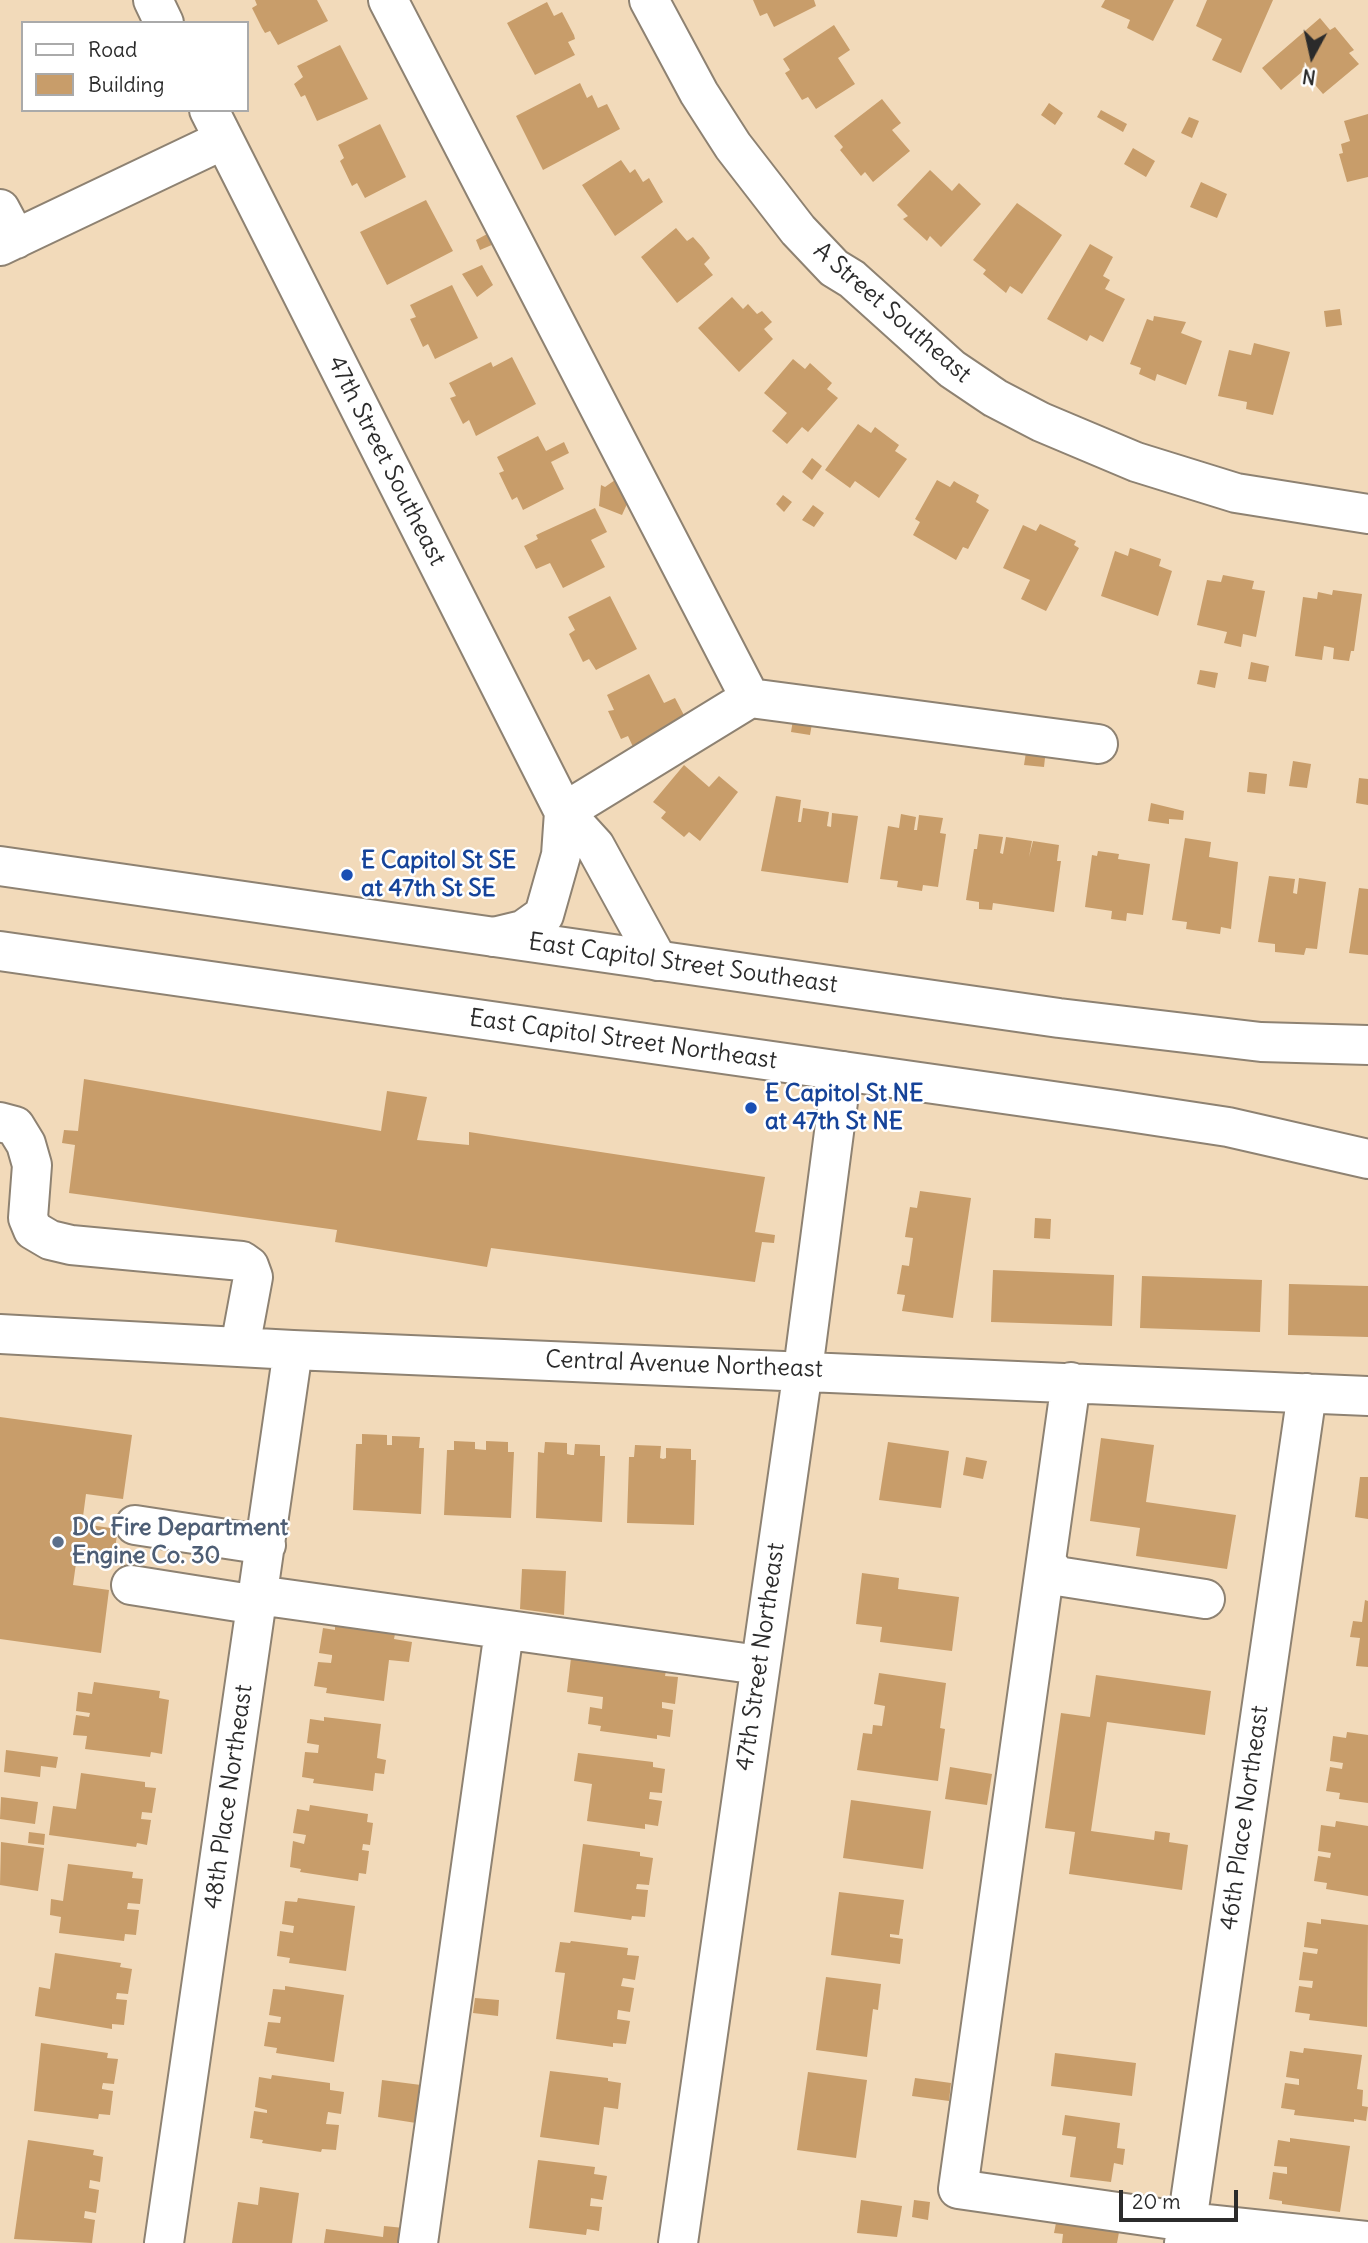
<!DOCTYPE html>
<style>
body{margin:0}
#map{position:relative;width:1368px;height:2243px;overflow:hidden;background:#f2daba;font-family:Delius,sans-serif}
canvas{display:block}
.legend{position:absolute;left:21px;top:21px;width:228px;height:91px;box-sizing:border-box;background:#fff;border:2px solid #aaa;margin:0;padding:9px 12px;list-style:none;font-size:21px;color:#2b2b2b}
.legend li{display:flex;align-items:center;gap:14px;height:35px}
.legend b{width:35px;border:2px solid #aaa}
.north{position:absolute;left:1277px;top:21px;width:70px;height:70px;-webkit-text-stroke:5px #fff;paint-order:stroke;rotate:188deg;font-size:19px;font-weight:700;line-height:28px;text-align:center;color:#2b2b2b}
.north::after{content:'';display:block;margin:auto;width:24px;height:32px;background:#2b2b2b;clip-path:polygon(50% 0,100% 100%,50% 72%,0 100%)}
.scale{position:absolute;left:1119px;top:2190px;width:119px;height:32px;box-sizing:border-box;border:4px solid #2b2b2b;border-top:0;padding-left:9px;font-size:21px;line-height:24px;white-space:nowrap;color:#2b2b2b;-webkit-text-stroke:5px #fff;paint-order:stroke}
</style>
<div id="map">
<canvas width="1368" height="2243"></canvas>
<ul class="legend">
<li><b style="height:9px;background:#fff"></b>Road</li>
<li><b style="height:19px;background:#c89d6a"></b>Building</li>
</ul>
<div class="north">N</div>
<div class="scale">20 m</div>
</div>
<script>
const g = document.querySelector('canvas').getContext('2d');
g.lineJoin = 'round';
function paint(path, color) {
  g.fillStyle = color;
  g.fill(path, 'evenodd');
}
function toPath(rows) {
  const path = new Path2D();
  for (const r of rows) {
    path.moveTo(r[0], r[1]);
    for (let i = 2; i < r.length; i += 2) path.lineTo(r[i], r[i + 1]);
  }
  return path;
}
function strokePath(path, color, width, dash) {
  g.strokeStyle = color;
  g.lineWidth = width;
  g.lineCap = dash ? 'butt' : 'round';
  g.setLineDash(dash || []);
  g.stroke(path);
}
function write(font, color, halo, rows, align = 'center') {
  g.font = font + ' Delius,sans-serif';
  g.lineWidth = 5;
  g.setLineDash([]);
  g.textBaseline = 'middle';
  g.strokeStyle = halo;
  g.fillStyle = color;
  for (const [text, x, y, turn = 0] of rows) {
    g.save();
    g.translate(x, y);
    g.rotate((+turn || 0) * Math.PI / 180);
    g.textAlign = isNaN(turn) ? turn : align;
    if (halo) g.strokeText(text, 0, 0);
    g.fillText(text, 0, 0);
    g.restore();
  }
}
paint(toPath([
 [255,0,317,0,328,21,278,45,270,31,265,33,262,28,252,8,257,5],
 [753,0,814,0,816,6,774,27,767,13,760,16],
 [1105,0,1174,0,1153,41,1127,28,1130,20,1101,7],
 [1207,0,1273,0,1241,73,1212,60,1222,39,1196,26],
 [547,2,554,16,562,12,574,35,575,39,568,42,575,55,535,75,507,23],
 [1320,18,1330,30,1335,27,1354,50,1349,53,1359,64,1323,94,1303,71,1281,90,1262,68],
 [834,25,850,50,838,58,855,84,816,109,808,97,802,100,785,73,790,70,783,59],
 [340,45,368,99,317,121,305,95,301,97,294,84,303,77,297,66],
 [580,83,587,98,592,95,598,108,607,104,620,129,543,170,516,116],
 [882,99,901,123,892,130,910,151,873,182,865,172,861,176,840,150,843,147,834,136],
 [1049,103,1063,113,1055,125,1041,115],
 [1101,110,1127,124,1123,132,1097,117],
 [1368,114,1368,177,1347,182,1339,154,1343,153,1341,144,1350,141,1344,121],
 [1189,117,1199,121,1192,138,1181,133],
 [380,124,406,177,365,198,357,183,352,186,340,161,344,158,338,145],
 [1133,148,1155,161,1146,177,1124,164],
 [621,160,630,173,635,169,643,182,649,178,663,202,615,236,582,185],
 [930,170,952,191,959,183,981,204,941,247,930,236,927,241,903,219,908,216,897,205],
 [1201,182,1227,194,1217,218,1190,207],
 [426,200,453,251,387,285,360,232],
 [1017,203,1062,235,1022,294,1010,286,1006,293,983,274,986,270,973,260],
 [676,228,687,241,693,237,702,247,710,258,704,264,713,275,677,303,641,257],
 [489,233,494,244,480,250,476,240],
 [1090,244,1113,257,1103,276,1110,280,1105,289,1125,299,1103,342,1090,335,1087,341,1047,319],
 [482,265,493,285,477,297,462,274],
 [452,285,478,338,435,359,428,344,423,347,418,336,410,319,416,317,410,305],
 [732,297,743,309,748,304,757,314,762,311,772,322,764,329,773,339,739,372,698,328],
 [1340,309,1342,325,1326,327,1324,311],
 [1154,316,1186,322,1181,333,1202,341,1186,385,1157,374,1155,381,1139,374,1141,368,1130,364,1147,319,1153,321],
 [1254,343,1290,352,1273,415,1246,409,1247,402,1218,396,1229,350,1251,355],
 [512,357,536,404,476,436,469,420,463,424,450,398,456,396,449,383,491,362,493,367],
 [793,359,805,369,810,363,832,383,827,389,838,398,808,432,802,427,787,444,772,431,787,413,764,393],
 [858,424,871,433,875,427,899,445,895,451,907,459,879,498,855,481,850,488,825,470],
 [538,436,546,451,564,442,569,453,551,462,564,489,523,510,517,497,512,500,499,473,504,471,497,457],
 [812,458,822,466,812,480,802,472],
 [615,480,627,504,622,515,599,506,601,485,605,487],
 [937,480,950,487,954,481,957,483,979,495,976,502,989,510,968,549,963,547,956,560,913,535,920,522,915,519],
 [783,495,792,502,784,512,776,504],
 [813,505,824,513,814,527,802,520],
 [595,508,607,532,591,540,605,567,563,588,550,563,536,569,524,546,538,539,536,535],
 [1040,524,1076,541,1074,545,1079,548,1046,611,1021,599,1030,580,1003,568,1023,525,1036,531],
 [1130,548,1161,559,1159,566,1172,571,1158,616,1101,596,1115,551,1128,556],
 [1223,575,1254,581,1252,589,1265,591,1256,637,1243,634,1241,647,1224,643,1227,632,1197,625,1207,580,1221,582],
 [1333,590,1362,594,1354,651,1351,651,1349,661,1333,659,1334,648,1324,646,1322,660,1295,656,1303,597,1317,599,1318,592,1332,595],
 [610,596,637,649,596,670,589,659,583,662,569,634,575,630,568,617],
 [1251,662,1269,666,1266,682,1248,679],
 [1200,670,1218,673,1215,688,1197,684],
 [649,674,664,703,675,698,687,721,634,749,628,736,621,739,608,711,614,710,607,695],
 [794,714,813,718,810,735,791,732],
 [1027,746,1046,749,1044,767,1024,765],
 [1293,761,1311,764,1307,788,1289,786],
 [684,765,709,787,719,776,738,792,700,841,689,832,684,837,661,818,666,812,653,802],
 [1249,772,1267,774,1265,794,1247,792],
 [1359,778,1368,779,1368,805,1356,803],
 [776,796,801,800,798,822,801,822,803,808,829,812,827,826,831,827,832,813,858,816,848,883,761,871],
 [1151,803,1184,811,1183,820,1169,819,1169,824,1148,821],
 [901,814,916,817,914,830,917,830,919,815,943,818,940,833,946,834,938,887,923,885,922,891,897,887,898,881,880,879,888,826,899,828],
 [979,834,1003,837,1000,853,1003,854,1006,837,1032,841,1029,857,1033,841,1059,845,1057,861,1061,861,1054,912,993,903,992,910,979,909,979,902,966,900,974,849,977,849],
 [1185,838,1211,842,1209,857,1238,862,1231,929,1221,927,1220,934,1186,929,1187,922,1172,920],
 [1098,851,1119,854,1118,859,1150,864,1143,915,1127,913,1126,921,1111,919,1112,911,1085,907,1092,855,1097,856],
 [1269,876,1295,879,1293,893,1297,894,1299,878,1326,882,1317,949,1306,948,1304,955,1285,953,1275,952,1275,944,1258,942],
 [1359,888,1368,889,1368,955,1349,953],
 [84,1079,381,1131,387,1091,427,1097,417,1140,469,1145,469,1132,765,1177,755,1232,775,1235,774,1243,762,1242,755,1282,491,1248,487,1267,335,1242,337,1230,69,1193,75,1145,62,1143,64,1130,78,1131],
 [920,1191,971,1198,953,1318,902,1311,905,1295,897,1294,902,1265,909,1266,913,1238,905,1237,910,1207,917,1208],
 [1035,1218,1051,1219,1050,1239,1034,1238],
 [993,1270,1114,1275,1112,1326,991,1322],
 [1142,1276,1262,1280,1260,1332,1140,1328],
 [1289,1284,1368,1286,1368,1337,1288,1335],
 [0,1417,132,1435,123,1499,86,1494,82,1524,118,1529,113,1561,77,1556,73,1585,109,1590,101,1653,0,1639],
 [362,1434,387,1435,387,1445,392,1445,392,1436,420,1437,419,1448,424,1448,421,1514,353,1510,356,1444,362,1444],
 [1101,1438,1154,1445,1146,1502,1236,1515,1227,1569,1136,1556,1140,1528,1090,1521],
 [454,1441,475,1442,475,1449,486,1450,486,1441,508,1442,508,1452,514,1452,511,1518,444,1515,447,1450,454,1450],
 [545,1442,567,1443,567,1454,571,1455,574,1455,575,1444,600,1445,600,1456,605,1456,602,1522,536,1518,538,1452,544,1453],
 [888,1442,949,1451,941,1508,879,1500],
 [635,1445,661,1446,660,1458,663,1459,666,1458,666,1448,691,1449,691,1460,696,1460,694,1525,627,1523,629,1457,634,1457],
 [966,1457,987,1461,983,1479,963,1475],
 [1360,1477,1368,1477,1368,1519,1355,1517],
 [522,1569,566,1571,564,1615,520,1609],
 [862,1573,899,1578,898,1589,959,1597,952,1651,880,1642,882,1627,856,1624],
 [1365,1600,1368,1601,1368,1667,1356,1666,1360,1638,1350,1637,1353,1621,1362,1622],
 [335,1626,395,1634,394,1639,412,1642,409,1662,389,1660,384,1701,326,1693,327,1688,314,1686,318,1662,331,1663,332,1657,332,1655,319,1653,323,1628,335,1630],
 [571,1658,666,1671,665,1676,678,1677,675,1704,662,1702,662,1708,673,1710,670,1737,657,1735,657,1739,600,1731,601,1726,588,1724,590,1707,602,1709,603,1697,567,1692],
 [879,1673,946,1683,940,1728,945,1729,938,1781,857,1770,863,1733,872,1734,873,1725,882,1726,885,1706,874,1704],
 [1096,1675,1211,1691,1205,1735,1107,1722,1091,1831,1154,1840,1155,1831,1170,1833,1169,1842,1188,1845,1182,1890,1069,1874,1075,1832,1045,1828,1061,1713,1090,1717],
 [94,1682,160,1691,159,1698,169,1700,162,1754,151,1752,150,1757,85,1749,87,1736,73,1735,76,1715,89,1717,90,1713,76,1711,78,1692,92,1694],
 [324,1717,381,1724,377,1758,386,1760,384,1774,375,1773,373,1791,313,1783,314,1779,302,1777,305,1752,318,1753,319,1745,307,1743,310,1719,324,1721],
 [1347,1732,1368,1735,1368,1803,1339,1799,1340,1793,1326,1791,1330,1767,1342,1769,1343,1763,1330,1761,1333,1736,1346,1738],
 [6,1750,58,1757,56,1768,41,1766,40,1777,4,1772],
 [578,1753,653,1762,653,1767,665,1769,662,1793,650,1792,649,1799,662,1801,658,1826,645,1824,645,1829,587,1821,592,1784,574,1781],
 [950,1767,992,1774,987,1805,945,1799],
 [81,1773,145,1782,145,1787,156,1788,152,1813,142,1812,141,1819,151,1820,147,1845,137,1843,136,1847,49,1835,53,1806,76,1809],
 [1,1797,38,1802,35,1824,0,1819],
 [851,1800,931,1811,923,1869,843,1858],
 [310,1805,368,1814,367,1822,373,1823,370,1845,363,1844,362,1850,369,1851,366,1874,359,1873,358,1881,300,1872,301,1869,290,1867,293,1841,304,1844,306,1835,293,1833,297,1809,309,1811],
 [1336,1821,1368,1826,1368,1896,1326,1889,1327,1883,1314,1881,1318,1856,1330,1858,1331,1853,1318,1851,1321,1825,1335,1827],
 [29,1832,45,1834,44,1845,28,1843],
 [1,1842,44,1848,38,1891,0,1885],
 [583,1844,640,1852,640,1856,653,1858,649,1885,637,1884,636,1889,648,1890,645,1917,632,1916,631,1920,574,1912],
 [68,1864,133,1872,132,1878,143,1879,140,1904,128,1903,127,1909,139,1910,136,1935,125,1934,124,1941,59,1933,61,1917,50,1915,51,1899,63,1901],
 [839,1892,904,1900,899,1935,890,1934,890,1937,903,1939,900,1964,831,1955],
 [298,1898,355,1906,346,1971,289,1963,290,1958,277,1956,280,1931,293,1933,294,1926,282,1924,285,1901,297,1902],
 [1321,1919,1368,1925,1367,2027,1309,2020,1310,2014,1295,2012,1299,1986,1312,1988,1313,1981,1299,1980,1303,1952,1317,1954,1318,1949,1304,1947,1307,1922,1321,1924],
 [571,1941,628,1948,627,1955,639,1956,635,1980,623,1978,621,1986,634,1988,630,2012,618,2010,617,2019,630,2021,626,2044,613,2043,613,2047,556,2039,565,1973,555,1972,560,1942,570,1943],
 [55,1953,121,1963,120,1967,132,1969,128,1994,117,1993,116,1999,127,2000,124,2025,112,2024,112,2029,35,2016,39,1987,50,1989],
 [826,1977,881,1984,878,2010,873,2009,867,2057,816,2050],
 [285,1986,344,1995,334,2062,276,2053,277,2048,264,2046,268,2022,280,2023,281,2017,269,2015,273,1989,285,1990],
 [475,1998,499,2000,498,2016,473,2013],
 [41,2043,108,2053,107,2058,118,2059,114,2084,103,2083,102,2087,102,2089,113,2091,110,2115,99,2114,98,2119,34,2111],
 [1304,2048,1362,2055,1357,2089,1363,2090,1362,2106,1368,2107,1366,2121,1354,2119,1354,2122,1294,2115,1295,2110,1281,2108,1285,2083,1299,2085,1299,2079,1286,2077,1290,2051,1303,2053],
 [1055,2053,1136,2063,1132,2096,1051,2086],
 [550,2071,608,2078,608,2081,621,2083,618,2109,604,2107,599,2145,540,2137],
 [808,2072,867,2080,856,2158,797,2150],
 [272,2075,330,2083,330,2090,344,2092,341,2114,328,2112,326,2124,339,2125,336,2150,322,2149,321,2152,262,2143,263,2140,250,2138,254,2111,267,2113,267,2110,255,2107,259,2077,271,2079],
 [915,2078,951,2083,949,2101,912,2096],
 [382,2080,421,2085,416,2123,378,2117],
 [1065,2115,1120,2123,1117,2148,1125,2149,1123,2165,1114,2163,1111,2182,1070,2177,1076,2137,1062,2135],
 [1290,2138,1350,2146,1340,2212,1282,2204,1282,2201,1269,2199,1273,2172,1287,2174,1287,2167,1274,2166,1278,2140,1290,2142],
 [28,2140,94,2150,93,2155,103,2157,100,2182,90,2180,89,2188,99,2190,96,2213,85,2211,84,2218,95,2220,92,2243,14,2239],
 [538,2160,595,2167,594,2174,607,2176,603,2200,591,2198,590,2206,602,2207,599,2231,587,2229,586,2235,529,2228],
 [260,2187,299,2193,292,2243,232,2243,238,2202,258,2205],
 [861,2200,902,2206,897,2237,857,2233],
 [914,2200,930,2202,928,2220,912,2217],
 [1057,2218,1120,2227,1117,2243,1062,2243,1063,2234,1054,2233],
 [384,2226,404,2228,402,2243,324,2243,326,2229,383,2237]
]), '#c89d6a');
const minor = toPath([
 [153,0,164,23],
 [388,0,750,698,564,812],
 [649,0,699,93,733,146,798,230,834,268,852,279,952,369,995,398,1041,422,1136,462,1236,493,1368,514],
 [209,110,564,812,595,846,658,961],
 [0,209,16,239],
 [0,246,223,140],
 [750,698,1098,744],
 [494,937,523,930,544,915,561,855,564,812],
 [0,1122,15,1126,26,1144,32,1165,28,1218,33,1230,50,1240,71,1245,242,1261,249,1266,253,1277,240,1347],
 [0,1334,293,1350,1368,1396],
 [1071,1382,958,2189,1187,2222,1368,2241],
 [135,1525,266,1545],
 [1046,1562,1057,1576,1205,1599],
 [131,1585,257,1605],
 [258,1595,759,1665],
 [164,2243,293,1350],
 [418,2243,504,1631],
 [678,2243,803,1370,842,1071],
 [1184,2243,1307,1393]
]);
const major = toPath([
 [0,866,1059,1018,1261,1042,1368,1045],
 [0,951,1116,1110,1228,1127,1368,1159]
]);
strokePath(minor, '#8e8272', 42);
strokePath(major, '#8e8272', 42);
strokePath(minor, '#fff', 38);
strokePath(major, '#fff', 38);
for (const [x, y, r, color] of [
 [347,875,7,"#1a4fb4"],
 [751,1108,7,"#1a4fb4"],
 [58,1542,7,"#5c6f8a"]
]) {
  const dot = new Path2D();
  dot.arc(x, y, r, 0, 2 * Math.PI);
  g.fillStyle = color;
  g.fill(dot);
  strokePath(dot, '#fff', 2.5);
}
write('24px', '#2b2b2b', '#fff', [
 ["A Street Southeast",892,313,41],
 ["47th Street Southeast",386,461,63],
 ["East Capitol Street Southeast",683,964,8],
 ["East Capitol Street Northeast",623,1040,8],
 ["Central Avenue Northeast",684,1365,2],
 ["47th Street Northeast",761,1657,-82],
 ["48th Place Northeast",229,1797,-82],
 ["46th Place Northeast",1245,1818,-82]
]);
write('bold 24px', '#164399', '#fff', [
 ["E Capitol St SE",361,861],
 ["at 47th St SE",361,889],
 ["E Capitol St NE",765,1094],
 ["at 47th St NE",765,1122]
], 'left');
write('bold 24px', '#4e5e75', '#fff', [
 ["DC Fire Department",72,1528],
 ["Engine Co. 30",72,1556]
], 'left');
</script>
